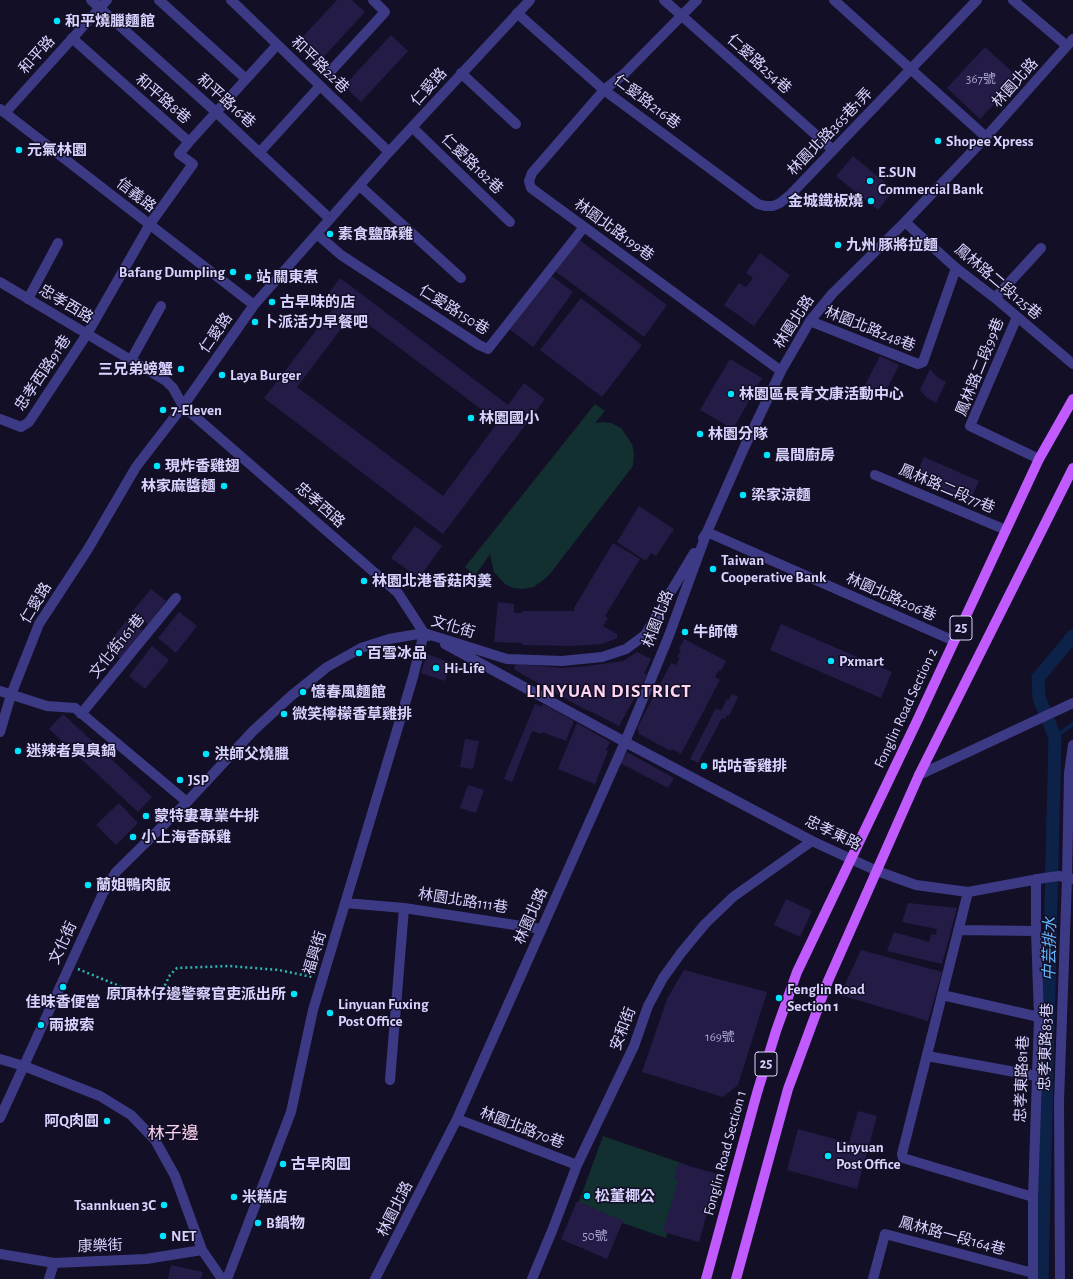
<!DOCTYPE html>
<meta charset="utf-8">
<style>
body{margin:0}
canvas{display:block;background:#130f26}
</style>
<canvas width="1073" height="1279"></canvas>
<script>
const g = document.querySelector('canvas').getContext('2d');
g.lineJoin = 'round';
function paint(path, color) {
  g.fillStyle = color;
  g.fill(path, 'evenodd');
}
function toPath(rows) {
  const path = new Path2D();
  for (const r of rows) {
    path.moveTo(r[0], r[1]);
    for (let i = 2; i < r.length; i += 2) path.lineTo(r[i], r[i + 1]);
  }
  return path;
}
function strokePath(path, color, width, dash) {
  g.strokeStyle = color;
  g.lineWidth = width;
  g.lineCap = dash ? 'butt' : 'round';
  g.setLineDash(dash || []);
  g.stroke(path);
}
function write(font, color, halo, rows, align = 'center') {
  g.font = font + ' "Alegreya Sans","Noto Sans TC",sans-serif';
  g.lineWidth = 3;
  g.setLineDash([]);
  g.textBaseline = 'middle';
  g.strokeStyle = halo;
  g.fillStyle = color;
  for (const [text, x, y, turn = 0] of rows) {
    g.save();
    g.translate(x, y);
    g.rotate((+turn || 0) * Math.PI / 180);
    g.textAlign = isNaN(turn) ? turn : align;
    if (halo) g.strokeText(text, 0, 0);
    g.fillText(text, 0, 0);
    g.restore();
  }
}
paint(toPath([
 [595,404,605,411,595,423,603,422,611,423,621,428,632,444,634,453,633,466,549,575,541,582,533,587,523,589,513,588,505,584,494,572,490,554,475,576,465,567],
 [603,1136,684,1164,666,1238,577,1207]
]), '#12302f');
strokePath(toPath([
 [1055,737,1073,724]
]), '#0c2248', 4);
strokePath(toPath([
 [1042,1279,1055,737,1039,698,1038,678,1073,636]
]), '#0c2248', 13);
paint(toPath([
 [337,0,352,0,365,12,317,64,296,44],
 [391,35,408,51,361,102,344,86],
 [985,47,1019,78,980,119,947,88],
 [853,156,894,190,878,210,836,176],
 [578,239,667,305,644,337,555,271],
 [760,253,790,275,754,326,724,305,739,283,746,287,753,278,746,273],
 [549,274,573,292,533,347,509,329],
 [340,278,508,405,524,383,545,399,443,534,264,398,338,302,328,294],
 [353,313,498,422,443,496,297,387],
 [581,298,642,345,602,397,540,350],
 [880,356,899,365,883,397,864,387],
 [730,359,762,378,733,429,700,410],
 [930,369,937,377,946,382,936,403,927,398,920,390],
 [924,457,979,481,969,503,914,480],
 [639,506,674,529,656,556,651,553,646,561,617,542],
 [415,526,442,546,419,578,391,558],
 [613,543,640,559,605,616,608,618,603,626,617,634,617,638,602,644,573,646,522,645,522,643,494,642,498,602,514,604,514,613,522,613,522,611,574,611,574,608],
 [151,589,166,601,148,624,132,612],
 [179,612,197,626,176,653,158,638],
 [128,619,143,631,121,659,105,647],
 [781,624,892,672,881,698,770,650],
 [684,639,726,661,721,671,719,670,715,677,720,680,681,754,672,749,671,751,639,734,637,728,671,663,676,665,680,658,677,657,681,650,679,649],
 [152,646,169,660,145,689,129,676],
 [637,652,651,659,644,673,647,675,619,726,594,713,584,709,515,670,514,668,515,665,518,664,563,668,588,666,623,661],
 [427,654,451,663,445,681,421,673],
 [732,694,738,697,729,716,727,715,725,719,722,718,698,763,690,759,716,708,721,711,727,699,729,700],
 [535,704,542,707,543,704,574,721,566,741,542,732,541,734,532,731,512,782,504,779],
 [63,714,152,797,138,812,49,729],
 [577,723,610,742,606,750,608,751,595,784,558,769],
 [465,739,479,741,473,769,460,767],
 [627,752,674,778,668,788,620,763],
 [468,785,484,790,476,813,460,808],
 [119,803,138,823,116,845,96,825],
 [786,899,812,911,800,937,774,925],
 [908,903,957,908,942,964,887,951,894,932,929,942,931,934,936,935,937,929,902,922],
 [861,950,942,972,928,1021,840,995],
 [684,970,767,992,738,1085,723,1097,642,1072,667,999],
 [858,1111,877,1116,857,1189,787,1170,798,1129,849,1143],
 [678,1163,718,1174,699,1242,663,1232,678,1180,674,1179],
 [577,1201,623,1221,607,1259,561,1239],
 [171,1265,203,1272,201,1279,168,1279]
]), '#241b47');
strokePath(toPath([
 [78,969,151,999,159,997,170,975,177,968,229,966,279,970,312,977]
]), '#2fb8b0', 2.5, [2, 3]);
strokePath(toPath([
 [91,0,216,112,330,219],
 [159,0,246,79],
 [231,0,389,152],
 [664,0,833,150],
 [697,0,624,74,604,90,532,173,529,181,531,188,781,371],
 [834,0,986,137],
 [1013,0,1067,46],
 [517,13,604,90,758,204,765,206,773,206,780,203,791,194,977,0],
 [72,38,189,142,277,45],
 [461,73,516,124],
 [328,74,385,12,373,0],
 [0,109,254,305],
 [5,113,107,0],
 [413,128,510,222],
 [259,153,320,86],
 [360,186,461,278],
 [905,222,956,268,995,298,1073,364],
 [317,234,341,255,479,345,488,349,584,227],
 [0,282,166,381,173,388,183,406,398,593,424,633,429,636],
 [995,298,1041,248],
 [28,299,58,243],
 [1017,317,970,426,1039,459],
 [810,321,918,364,923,362,956,268],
 [131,360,161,306],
 [0,419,21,427,29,422,87,334,150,224,193,164,179,154,189,142],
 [875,475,1006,530],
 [703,538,707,532,954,641],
 [445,644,625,742,812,841,877,871,916,885,968,892,1044,878,1059,876,1073,879],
 [0,691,47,706,75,708,187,802],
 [81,714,176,598],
 [0,732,11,695,39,624,88,549,136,467,183,406,254,305,389,152,530,0],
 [919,775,1073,703],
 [968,892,902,1154,903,1158,1033,1197],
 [345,903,404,908],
 [959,930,1036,931],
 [942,995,1039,1017],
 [927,1056,1037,1076],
 [0,1059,24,1066,100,1096,131,1115,155,1140,175,1176,202,1250,222,1279],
 [390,1080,404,908,541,929],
 [0,1118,103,893,116,872,187,802,253,731,291,696,327,667,361,648,389,639,424,633,507,659,562,661,602,657,626,649,645,635,694,553],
 [457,1119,577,1165],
 [0,1254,54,1263,146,1259,202,1250],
 [49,1279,54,1263],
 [227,1279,291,1112,313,1010,413,677,424,633],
 [375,1279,457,1119,625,742,668,638,707,532,744,448,781,371,810,321,832,294,905,222,986,137,1073,39],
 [532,1279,552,1231,577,1165,634,1046,648,1006,663,978,681,953,705,924,733,897,812,841],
 [873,1279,885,1234,1033,1273],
 [1033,1279,1033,1197,1039,1017,1036,931,1036,879],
 [1060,1279,1059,1101,1067,878,1069,773,1073,745]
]), '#3d3a85', 10);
strokePath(toPath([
 [706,1279,757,1093,776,1031,797,972,917,721,1039,459,1073,399],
 [736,1279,788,1089,828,981,919,775,1073,468]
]), '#c25bff', 10);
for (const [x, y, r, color] of [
 [57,21,4,"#00e5ff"],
 [938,141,4,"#00e5ff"],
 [19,150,4,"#00e5ff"],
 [870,181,4,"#00e5ff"],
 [871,201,4,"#00e5ff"],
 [330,234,4,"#00e5ff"],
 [838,245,4,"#00e5ff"],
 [233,272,4,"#00e5ff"],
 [248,277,4,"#00e5ff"],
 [272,302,4,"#00e5ff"],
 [255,322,4,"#00e5ff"],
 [181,369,4,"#00e5ff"],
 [222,375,4,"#00e5ff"],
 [731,394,4,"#00e5ff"],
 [163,410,4,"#00e5ff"],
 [471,418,4,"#00e5ff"],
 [700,434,4,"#00e5ff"],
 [767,455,4,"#00e5ff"],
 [157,466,4,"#00e5ff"],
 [224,486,4,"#00e5ff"],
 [743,495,4,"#00e5ff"],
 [713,569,4,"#00e5ff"],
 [364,581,4,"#00e5ff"],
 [685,632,4,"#00e5ff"],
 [359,653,4,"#00e5ff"],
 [831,661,4,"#00e5ff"],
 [436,668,4,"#00e5ff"],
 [303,692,4,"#00e5ff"],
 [284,714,4,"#00e5ff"],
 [18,751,4,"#00e5ff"],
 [206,754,4,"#00e5ff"],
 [704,766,4,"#00e5ff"],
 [180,780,4,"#00e5ff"],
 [146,816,4,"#00e5ff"],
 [133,837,4,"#00e5ff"],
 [88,885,4,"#00e5ff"],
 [63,987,4,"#00e5ff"],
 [294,994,4,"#00e5ff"],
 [779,998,4,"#00e5ff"],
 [330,1013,4,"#00e5ff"],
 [41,1025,4,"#00e5ff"],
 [107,1121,4,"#00e5ff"],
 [828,1156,4,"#00e5ff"],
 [283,1164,4,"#00e5ff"],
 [587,1196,4,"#00e5ff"],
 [234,1197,4,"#00e5ff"],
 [164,1205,4,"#00e5ff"],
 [258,1223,4,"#00e5ff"],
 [163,1236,4,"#00e5ff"]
]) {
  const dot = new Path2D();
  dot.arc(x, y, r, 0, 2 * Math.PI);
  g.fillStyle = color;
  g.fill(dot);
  strokePath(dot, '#130f26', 1.5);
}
write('13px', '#aca6d1', null, [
 ["367號",981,79],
 ["169號",720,1037],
 ["50號",595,1236]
]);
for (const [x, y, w] of [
 [961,628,22],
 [766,1064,22]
]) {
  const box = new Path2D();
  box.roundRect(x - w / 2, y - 12, w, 24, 3);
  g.fillStyle = '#130f26';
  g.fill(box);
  strokePath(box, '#d9d4ff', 1);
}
write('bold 14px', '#d9d4ff', null, [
 ["25",961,628],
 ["25",766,1064]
]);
write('bold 15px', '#d9d4ff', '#130f26', [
 ["和平燒臘麵館",65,21],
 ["Shopee Xpress",946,141],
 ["元氣林園",27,150],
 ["E.SUN",878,172],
 ["Commercial Bank",878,189],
 ["金城鐵板燒",863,201,"right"],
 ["素食鹽酥雞",338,234],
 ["九州 豚將拉麵",846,245],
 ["Bafang Dumpling",225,272,"right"],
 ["站 關東煮",256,277],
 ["古早味的店",280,302],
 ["卜派活力早餐吧",263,322],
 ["三兄弟螃蟹",173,369,"right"],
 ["Laya Burger",230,375],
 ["林園區長青文康活動中心",739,394],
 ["7-Eleven",171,410],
 ["林園國小",479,418],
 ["林園分隊",708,434],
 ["晨間廚房",775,455],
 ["現炸香雞翅",165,466],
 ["林家麻醬麵",216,486,"right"],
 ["梁家涼麵",751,495],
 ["Taiwan",721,560],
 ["Cooperative Bank",721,577],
 ["林園北港香菇肉羮",372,581],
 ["牛師傅",693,632],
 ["百雪冰品",367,653],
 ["Pxmart",839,661],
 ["Hi-Life",444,668],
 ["憶春風麵館",311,692],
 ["微笑檸檬香草雞排",292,714],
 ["迷辣者臭臭鍋",26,751],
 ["洪師父燒臘",214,754],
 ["咕咕香雞排",712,766],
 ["JSP",188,780],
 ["蒙特婁專業牛排",154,816],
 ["小上海香酥雞",141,837],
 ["蘭姐鴨肉飯",96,885],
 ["Fenglin Road",787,989],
 ["Section 1",787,1006],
 ["原頂林仔邊警察官吏派出所",286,994,"right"],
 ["佳味香便當",63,1002,"center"],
 ["Linyuan Fuxing",338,1004],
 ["Post Office",338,1021],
 ["兩披索",49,1025],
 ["阿Q肉圓",99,1121,"right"],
 ["Linyuan",836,1147],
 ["Post Office",836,1164],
 ["古早肉圓",291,1164],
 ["松董椰公",595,1196],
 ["米糕店",242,1197],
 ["Tsannkuen 3C",156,1205,"right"],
 ["B鍋物",266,1223],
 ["NET",171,1236]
], 'left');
write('15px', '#d9d4ff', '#130f26', [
 ["和平路",37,55,-48],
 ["仁愛路254巷",759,64,42],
 ["和平路22巷",320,65,44],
 ["林園北路",1015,83,-48],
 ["仁愛路",429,87,-48],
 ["和平路8巷",163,99,41],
 ["和平路16巷",226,101,42],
 ["仁愛路216巷",647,102,37],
 ["林園北路365巷1弄",830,132,-46],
 ["仁愛路182巷",472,164,44],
 ["信義路",136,195,38],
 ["林園北路199巷",614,230,36],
 ["鳳林路二段125巷",998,282,40],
 ["忠孝西路",66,304,31],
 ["仁愛路150巷",454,310,32],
 ["林園北路",794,322,-57],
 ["林園北路248巷",870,329,22],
 ["仁愛路",216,333,-55],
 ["鳳林路二段99巷",980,367,-68],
 ["忠孝西路91巷",43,373,-56],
 ["鳳林路二段77巷",947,489,23],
 ["忠孝西路",320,505,41],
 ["林園北路206巷",891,597,24],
 ["仁愛路",36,603,-59],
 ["林園北路",658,619,-69],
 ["文化街",453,627,16],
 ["文化街161巷",117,646,-51],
 ["Fonglin Road Section 2",906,708,-65],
 ["忠孝東路",833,833,26],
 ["林園北路111巷",463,901,9],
 ["林園北路",531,916,-66],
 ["文化街",63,943,-65],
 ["福興街",315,953,-73],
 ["安和街",623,1029,-69],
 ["忠孝東路83巷",1046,1047,-88],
 ["忠孝東路81巷",1022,1079,-88],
 ["林園北路70巷",522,1128,21],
 ["Fonglin Road Section 1",725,1153,-75],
 ["林園北路",395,1209,-63],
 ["鳳林路一段164巷",952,1236,15],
 ["康樂街",100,1246,-2]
]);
write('italic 16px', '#62b6ff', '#130f26', [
 ["中芸排水",1050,949,-89]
]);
write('17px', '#ffd6f0', '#130f26', [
 ["林子邊",173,1134]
]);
g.letterSpacing = '1px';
write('bold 19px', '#ffd6f0', '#130f26', [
 ["LINYUAN DISTRICT",609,691]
]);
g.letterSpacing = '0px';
</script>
